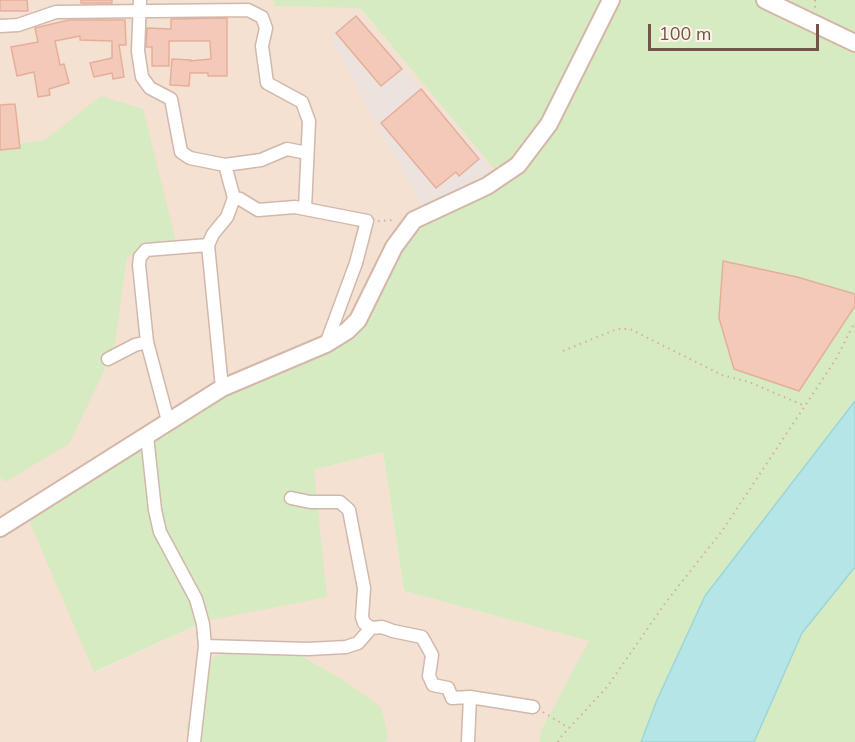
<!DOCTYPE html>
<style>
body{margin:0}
#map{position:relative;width:855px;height:742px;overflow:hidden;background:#fdf0e3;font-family:"Nunito Sans",sans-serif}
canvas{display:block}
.scale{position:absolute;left:648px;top:24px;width:171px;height:27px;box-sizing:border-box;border:3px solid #765348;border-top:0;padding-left:8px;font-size:18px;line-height:21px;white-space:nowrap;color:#765348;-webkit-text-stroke:4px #fff4ea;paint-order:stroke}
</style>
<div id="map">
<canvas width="855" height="742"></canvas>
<div class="scale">100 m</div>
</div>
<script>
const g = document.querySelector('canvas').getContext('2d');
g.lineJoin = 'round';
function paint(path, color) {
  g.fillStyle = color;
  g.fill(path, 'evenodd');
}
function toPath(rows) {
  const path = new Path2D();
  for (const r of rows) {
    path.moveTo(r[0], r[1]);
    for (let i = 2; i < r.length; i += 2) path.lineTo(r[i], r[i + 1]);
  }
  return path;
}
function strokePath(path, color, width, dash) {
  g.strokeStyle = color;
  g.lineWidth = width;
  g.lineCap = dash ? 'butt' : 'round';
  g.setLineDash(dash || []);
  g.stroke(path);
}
paint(toPath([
 [0,0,273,0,274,6,359,7,508,184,422,222,371,303,95,672,206,621,314,470,383,452,404,591,590,641,541,730,539,742,0,742]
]), '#f5e1d1');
paint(toPath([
 [355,13,495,172,423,207,377,125,330,36]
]), '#ece3de');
paint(toPath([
 [273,0,855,0,855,401,705,596,657,700,641,742,539,742,541,730,589,641,404,591,383,452,314,470,327,597,206,621,94,672,27,516,206,402,346,336,387,251,422,222,507,184,360,8,274,6],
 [101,96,143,109,177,246,127,257,114,350,69,444,5,482,0,477,0,147,45,140],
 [855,567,855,742,754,742,802,633],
 [245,642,294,652,341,679,381,707,388,737,385,742,192,742,186,728,198,693,213,658]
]), '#d6ebc1');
const water = toPath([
 [855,401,855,567,802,633,754,742,641,742,657,700,705,596,855,401]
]);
paint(water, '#b6e5e7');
strokePath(water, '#9cd6d9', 1.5);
const building = toPath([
 [0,0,27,0,28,11,0,11,0,0],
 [81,0,112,0,112,3,81,3,81,0],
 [356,16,402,69,381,86,336,33,356,16],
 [227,18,227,76,208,76,208,73,190,73,189,86,170,85,172,59,191,60,190,61,211,59,210,41,169,41,169,66,152,66,152,47,146,47,147,28,171,29,171,19,227,18],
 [69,20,125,20,126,45,119,45,124,77,113,79,112,73,94,77,90,63,112,58,112,41,80,40,80,36,55,41,60,65,64,64,69,83,49,89,50,95,38,97,34,72,17,76,11,47,38,42,35,28,69,20],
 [421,89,479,159,459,176,456,172,436,188,381,123,421,89],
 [15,104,20,148,0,150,0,105,15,104],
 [723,261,797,277,855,294,855,306,799,391,734,369,719,318,723,261]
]);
paint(building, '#f3cab9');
strokePath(building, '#e6ae99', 1.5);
const street = toPath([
 [140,0,138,51,142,77,150,88,171,99,181,152,190,158,225,165,234,198,227,217,213,234,208,245,222,388],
 [0,26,18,25,56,12,248,10,262,17,266,28,262,46,267,83,302,102,309,121,305,209],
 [225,165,261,160,287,149,307,153],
 [234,198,240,199,258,210,295,207,367,221,356,263,326,344],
 [147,342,139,265,140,257,146,250,208,245],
 [108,359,135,345,147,342,168,421],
 [147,436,155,510,160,532,196,599,203,624,205,646,194,742],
 [291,498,310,502,340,502,349,510,364,588,362,617,364,623,371,628,382,627,393,631,422,637,432,655,429,676,433,685,448,688,452,698,470,697],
 [205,646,308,649,346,647,358,643,371,628],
 [468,742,470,697,533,707]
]);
const secondary = toPath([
 [765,0,855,43],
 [0,528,222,388,326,344,347,331,358,320,394,247,414,220,487,186,518,165,549,124,611,0]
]);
strokePath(street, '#d1b8ac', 15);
strokePath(secondary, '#d4b7a9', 20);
strokePath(toPath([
 [815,0,815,9],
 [378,221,396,220],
 [563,351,617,329,630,329,722,375,749,382,805,406],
 [543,712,569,728],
 [558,742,559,739,607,687,666,602,722,531,836,359,855,322]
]), '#d8ad9c', 2, [1.5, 4.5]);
strokePath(street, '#fff', 12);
strokePath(secondary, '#fff', 16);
</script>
